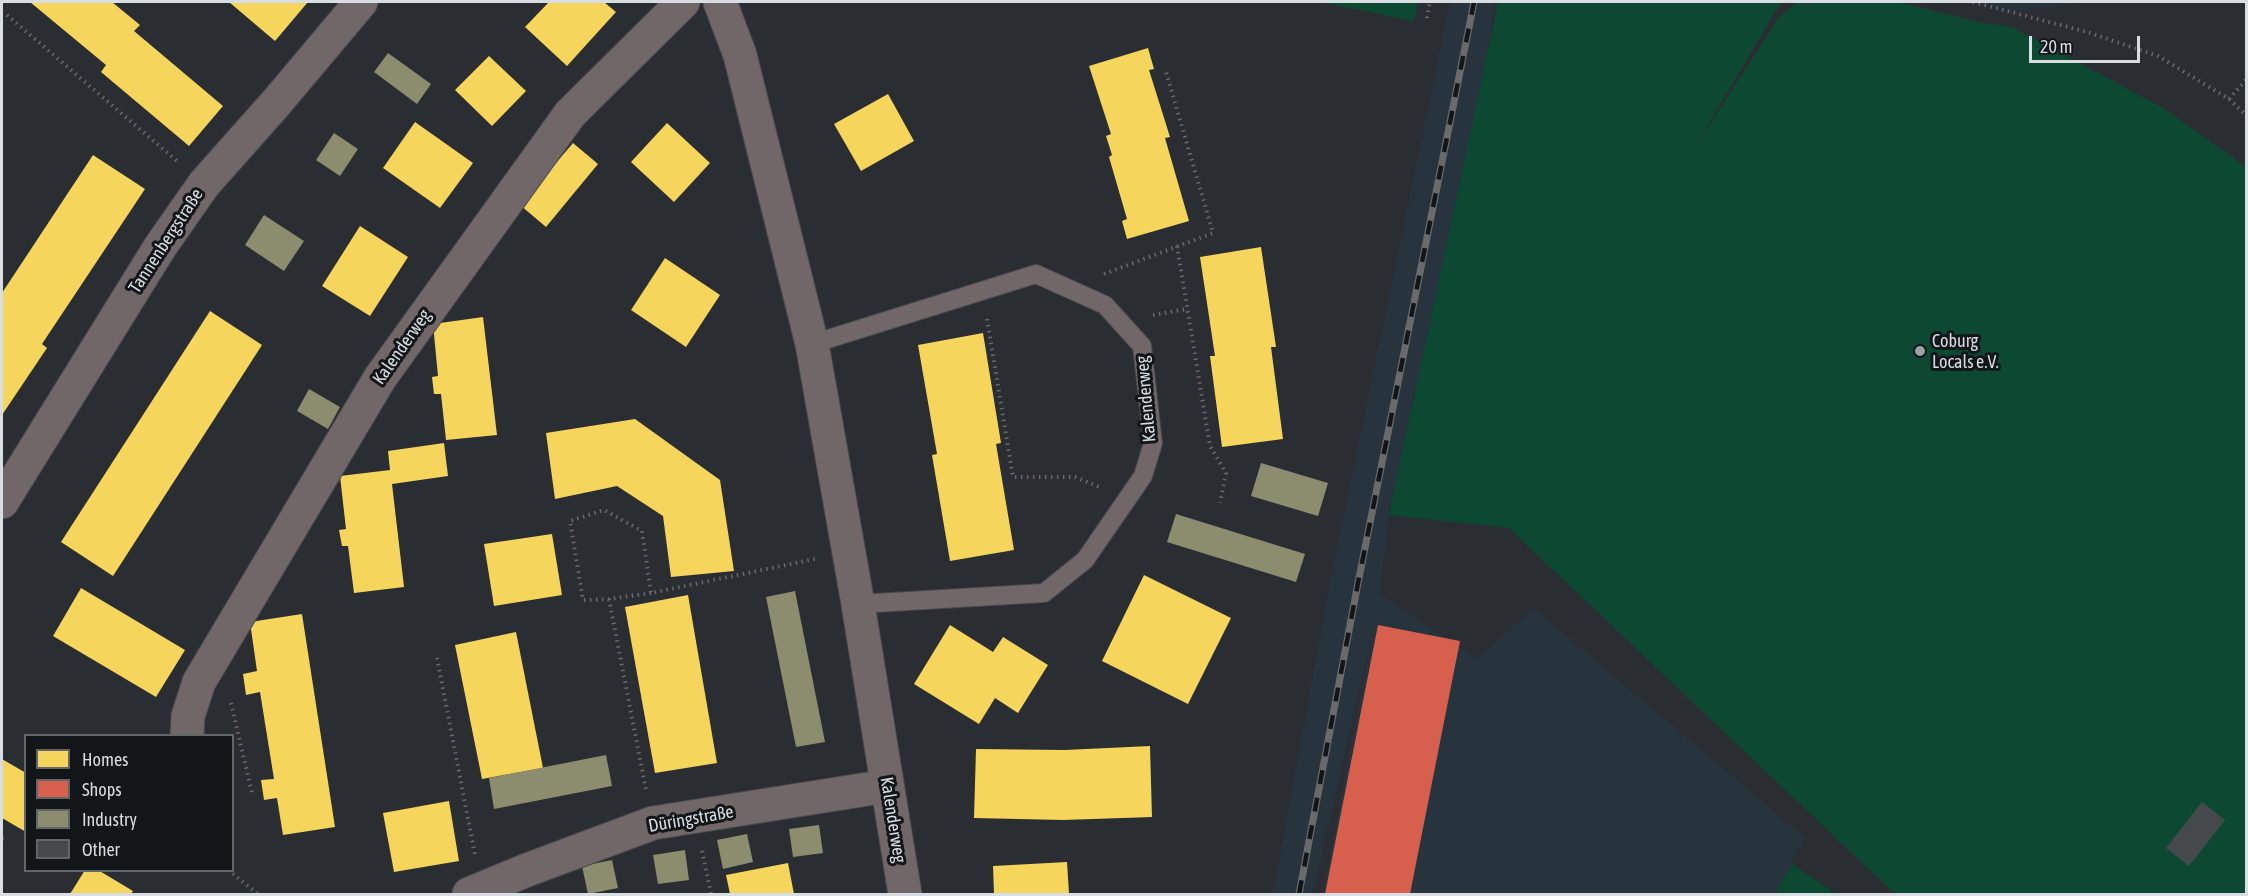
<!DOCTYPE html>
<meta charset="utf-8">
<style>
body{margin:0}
#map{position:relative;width:2248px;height:896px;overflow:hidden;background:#2a2e32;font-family:"Asap Condensed",sans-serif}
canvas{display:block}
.frame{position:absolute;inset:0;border:3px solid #d8dde1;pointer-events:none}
.legend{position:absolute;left:24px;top:734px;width:210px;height:138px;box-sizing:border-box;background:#121619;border:2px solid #616669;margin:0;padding:8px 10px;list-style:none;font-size:18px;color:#d8dde1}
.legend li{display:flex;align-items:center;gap:12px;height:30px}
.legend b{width:30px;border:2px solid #616669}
.scale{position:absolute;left:2029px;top:36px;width:111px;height:27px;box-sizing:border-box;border:3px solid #d8dde1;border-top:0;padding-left:8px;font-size:18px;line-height:21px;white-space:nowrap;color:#d8dde1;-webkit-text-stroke:4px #121619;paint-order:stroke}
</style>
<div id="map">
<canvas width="2248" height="896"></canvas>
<div class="frame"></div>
<ul class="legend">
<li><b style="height:16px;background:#f6d55c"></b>Homes</li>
<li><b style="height:16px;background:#d6604d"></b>Shops</li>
<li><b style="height:16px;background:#8c8c6e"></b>Industry</li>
<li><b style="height:16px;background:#46494c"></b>Other</li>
</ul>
<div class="scale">20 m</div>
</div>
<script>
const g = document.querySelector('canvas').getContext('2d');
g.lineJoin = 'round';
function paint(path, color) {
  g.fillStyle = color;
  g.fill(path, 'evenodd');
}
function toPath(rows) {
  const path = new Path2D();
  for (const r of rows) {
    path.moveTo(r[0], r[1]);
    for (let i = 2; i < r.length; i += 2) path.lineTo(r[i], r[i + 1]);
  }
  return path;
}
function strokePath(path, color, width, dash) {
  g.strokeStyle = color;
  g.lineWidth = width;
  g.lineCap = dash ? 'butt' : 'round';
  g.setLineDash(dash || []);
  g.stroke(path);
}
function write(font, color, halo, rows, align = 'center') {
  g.font = font + ' "Asap Condensed",sans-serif';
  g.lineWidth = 6;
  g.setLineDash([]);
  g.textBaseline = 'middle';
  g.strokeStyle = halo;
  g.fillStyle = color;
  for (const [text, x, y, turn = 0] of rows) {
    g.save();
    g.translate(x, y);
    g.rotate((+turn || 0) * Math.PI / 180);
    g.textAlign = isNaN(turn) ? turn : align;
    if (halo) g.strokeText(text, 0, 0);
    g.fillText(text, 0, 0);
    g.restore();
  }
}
paint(toPath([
 [1450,2,1495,2,1485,66,1389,515,1380,595,1478,659,1533,608,1805,838,1775,894,1323,894,1374,623,1313,894,1273,894,1331,577],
 [1973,2,2091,2,2009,12]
]), '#27343d');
paint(toPath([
 [1320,2,1418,2,1414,21],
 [1498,2,1781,2,1692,152,1780,16,1797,2,1898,2,1979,22,2012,27,2163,108,2246,167,2246,894,1895,894,1509,528,1389,515],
 [1792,864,1836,894,1775,894]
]), '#0d4932');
paint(toPath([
 [30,2,112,2,140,25,134,31,223,106,189,146,101,72,106,65],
 [229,2,308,2,275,41],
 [549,2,604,2,616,12,567,66,525,27],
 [1148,48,1154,69,1149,70,1170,137,1165,138,1189,221,1127,239,1122,221,1127,219,1109,157,1112,155,1106,136,1111,134,1089,66],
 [489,56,526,91,492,126,455,90],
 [888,94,914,141,861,171,834,124],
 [415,122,473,163,440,208,383,168],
 [667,123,710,163,674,202,631,162],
 [573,143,598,164,546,227,520,205],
 [93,155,145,189,42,344,47,348,2,415,2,293],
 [360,226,408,257,370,316,322,286],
 [1261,247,1276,347,1271,347,1283,439,1222,447,1210,356,1215,356,1200,257],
 [665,258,720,295,686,347,631,310],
 [210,311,262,345,113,576,61,542],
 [483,317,497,435,446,440,441,394,434,394,432,377,438,376,433,324],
 [983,333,1001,443,996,444,1014,550,950,561,932,455,937,454,918,345],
 [635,419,720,480,734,571,671,577,663,516,617,486,555,499,546,433],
 [444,443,448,476,392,484,404,587,354,593,348,546,342,546,339,530,346,529,340,476,390,470,388,451],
 [552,534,562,595,494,606,484,544],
 [1144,575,1231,618,1188,704,1102,661],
 [81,588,185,650,156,697,53,636],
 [688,595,717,763,655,773,625,607],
 [302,614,335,827,283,835,277,798,264,800,261,780,274,779,260,692,246,695,243,674,257,671,250,622],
 [950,625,993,652,1003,637,1048,665,1018,713,995,698,979,724,914,684],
 [516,632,543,768,482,779,455,645],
 [1150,746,1152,817,1063,820,974,818,976,749,1065,750],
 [2,759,26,773,26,832,2,818],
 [449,801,459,861,394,872,383,813],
 [1067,862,1069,894,994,894,993,866],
 [788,863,794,894,730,894,726,875],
 [85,870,98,870,133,891,131,894,70,894]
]), '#f6d55c');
paint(toPath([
 [1378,625,1460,641,1410,894,1325,894]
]), '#d6604d');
paint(toPath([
 [388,53,431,84,417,104,374,72],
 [334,133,358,149,340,176,316,160],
 [264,215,304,241,284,271,245,245],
 [309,389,340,407,328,429,297,411],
 [1261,463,1328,483,1318,516,1251,496],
 [1176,514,1305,554,1296,582,1167,542],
 [795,591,825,742,796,747,766,597],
 [606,755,612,786,494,809,489,778],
 [819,825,823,853,793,857,789,829],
 [747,834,753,862,723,869,717,840],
 [685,850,689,880,658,884,653,855],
 [612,860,618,888,588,894,582,866]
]), '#8c8c6e');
paint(toPath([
 [2202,802,2225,820,2189,866,2166,848]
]), '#46494c');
const service = toPath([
 [812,344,1036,274,1105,305,1142,346,1153,443,1143,476,1085,560,1044,593,858,604]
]);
const minor = toPath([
 [720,2,740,55,812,344,858,604,905,894],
 [2,502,160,247,204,184,276,103,361,2],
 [187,736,188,716,199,682,380,378,570,114,683,2],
 [469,894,527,870,653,823,887,786]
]);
strokePath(service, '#474a4d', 20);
strokePath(minor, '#474a4d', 35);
strokePath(toPath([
 [1973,2,2087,32,2158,56,2229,99,2246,115],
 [7,15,178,162],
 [1427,18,1430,2],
 [2229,99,2246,80],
 [1177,246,1210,446,1226,473,1220,503],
 [1104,274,1213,233,1166,72],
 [1153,315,1187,309],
 [987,319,1013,477,1075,477,1102,488],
 [651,593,609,599,583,600,570,521,604,510,642,531,651,593,815,559],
 [609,599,646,790],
 [437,658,475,855],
 [231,703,252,793],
 [2,839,5,840],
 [702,851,711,894],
 [228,870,258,894]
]), '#6c6869', 4, [1.5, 4.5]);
strokePath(service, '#716668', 18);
strokePath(minor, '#716668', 33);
const rail = toPath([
 [1299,894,1358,583,1474,2]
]);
strokePath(rail, '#6b6a6b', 7);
strokePath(rail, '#121619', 4.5, [14]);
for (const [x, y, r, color] of [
 [1920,351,6,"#9ba0a4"]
]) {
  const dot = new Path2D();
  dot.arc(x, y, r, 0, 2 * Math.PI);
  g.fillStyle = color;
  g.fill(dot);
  strokePath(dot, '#121619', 2);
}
write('18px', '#d8dde1', '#121619', [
 ["Tannenbergstraße",166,241,-57],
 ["Kalenderweg",402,347,-55],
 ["Kalenderweg",1146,399,-95],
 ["Düringstraße",691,819,-10],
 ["Kalenderweg",893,820,81]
]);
write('18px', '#d8dde1', '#121619', [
 ["Coburg",1932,341],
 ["Locals e.V.",1932,362]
], 'left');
</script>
